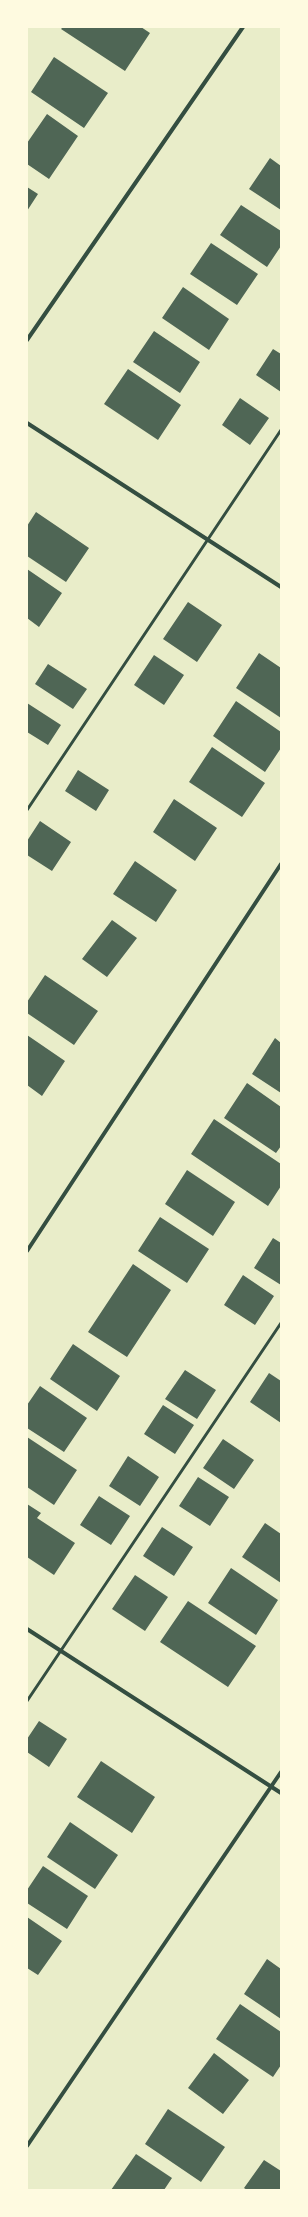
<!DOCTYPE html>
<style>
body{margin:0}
#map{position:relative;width:308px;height:2217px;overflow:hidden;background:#e9edc9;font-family:Mulish,sans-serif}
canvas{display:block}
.frame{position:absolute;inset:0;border:28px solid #fefae0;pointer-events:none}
</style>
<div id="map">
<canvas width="308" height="2217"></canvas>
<div class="frame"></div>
</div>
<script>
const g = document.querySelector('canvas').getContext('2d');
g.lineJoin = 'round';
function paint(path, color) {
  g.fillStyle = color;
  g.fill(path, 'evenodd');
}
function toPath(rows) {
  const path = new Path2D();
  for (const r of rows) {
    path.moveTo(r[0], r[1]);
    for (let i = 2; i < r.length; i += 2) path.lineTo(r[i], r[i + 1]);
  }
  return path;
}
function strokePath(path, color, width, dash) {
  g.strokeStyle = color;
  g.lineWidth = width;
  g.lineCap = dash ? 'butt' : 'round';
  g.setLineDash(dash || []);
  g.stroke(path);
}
paint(toPath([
 [63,27,141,27,150,33,125,71,61,29],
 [54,57,108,93,84,128,31,92],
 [47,114,78,136,49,179,27,164,27,143],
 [270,158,281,166,281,210,249,189],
 [27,187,38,194,27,211],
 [241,205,281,231,281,246,267,267,220,235],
 [211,243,258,274,237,305,190,274],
 [183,287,229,319,209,350,162,318],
 [154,331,200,362,180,393,133,362],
 [273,349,281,354,281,392,256,375],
 [128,369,181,405,158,440,104,404],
 [240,398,269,418,250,445,222,425],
 [36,512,89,548,66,582,27,556,27,526],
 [27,569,62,593,39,627,27,618],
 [188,602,222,625,197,662,163,639],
 [259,653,281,668,281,718,236,688],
 [154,655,184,675,164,705,134,685],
 [48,664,87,689,73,709,35,684],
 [236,701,281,732,281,748,265,772,213,736],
 [27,703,61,725,48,745,27,732],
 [212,747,265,783,242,817,189,782],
 [78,770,109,790,96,811,65,791],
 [174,799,217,828,195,861,153,832],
 [40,821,71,842,52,871,27,855,27,841],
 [135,861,177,890,156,922,113,894],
 [112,920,137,938,107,977,82,959],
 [45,975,98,1011,74,1045,27,1013,27,1002],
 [27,1035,65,1061,42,1096,27,1085],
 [275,1038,281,1043,281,1093,252,1074],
 [247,1083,281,1107,281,1146,276,1153,224,1118],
 [214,1119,281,1164,281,1186,268,1206,191,1154],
 [187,1170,235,1202,213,1236,165,1204],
 [160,1217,209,1249,187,1283,138,1251],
 [273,1238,281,1243,281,1285,254,1268],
 [133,1264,171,1290,127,1357,88,1332],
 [243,1275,274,1296,255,1325,224,1305],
 [73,1344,120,1376,97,1411,50,1379],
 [185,1370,216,1390,197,1419,165,1399],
 [269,1373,281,1381,281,1423,250,1402],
 [40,1386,87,1418,64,1452,27,1428,27,1405],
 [163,1405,194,1425,175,1454,144,1434],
 [27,1437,77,1470,54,1505,27,1487],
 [223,1439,254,1460,234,1489,203,1468],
 [128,1456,159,1477,140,1506,109,1486],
 [198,1477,229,1497,210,1526,179,1506],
 [99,1496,130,1516,111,1545,80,1525],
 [27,1504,41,1513,37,1518,75,1543,54,1575,27,1557],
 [265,1523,281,1534,281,1583,242,1557],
 [162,1527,193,1547,174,1576,143,1556],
 [231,1568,278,1600,256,1635,208,1603],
 [135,1575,168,1597,145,1631,112,1609],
 [188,1601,256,1646,228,1687,160,1642],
 [39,1721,67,1739,49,1767,27,1752,27,1739],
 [101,1761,155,1797,132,1833,77,1797],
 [70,1822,118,1855,95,1889,47,1857],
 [43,1866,88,1896,67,1929,27,1903,27,1890],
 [27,1917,62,1941,38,1975,27,1968],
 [267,1959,281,1969,281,2019,244,1994],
 [240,2004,281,2032,281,2065,273,2077,216,2039],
 [214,2053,249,2080,223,2114,188,2088],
 [168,2109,225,2147,201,2182,145,2144],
 [136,2154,172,2178,164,2190,111,2190],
 [264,2160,281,2171,281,2189,247,2190,244,2188]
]), '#4f6655');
strokePath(toPath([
 [27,810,281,430],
 [27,1701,281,1323]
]), '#344e41', 3);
strokePath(toPath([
 [27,340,243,27],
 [27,423,281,587],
 [27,1251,281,864],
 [27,1629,281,1793],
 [27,2146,281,1772]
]), '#344e41', 4);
</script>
